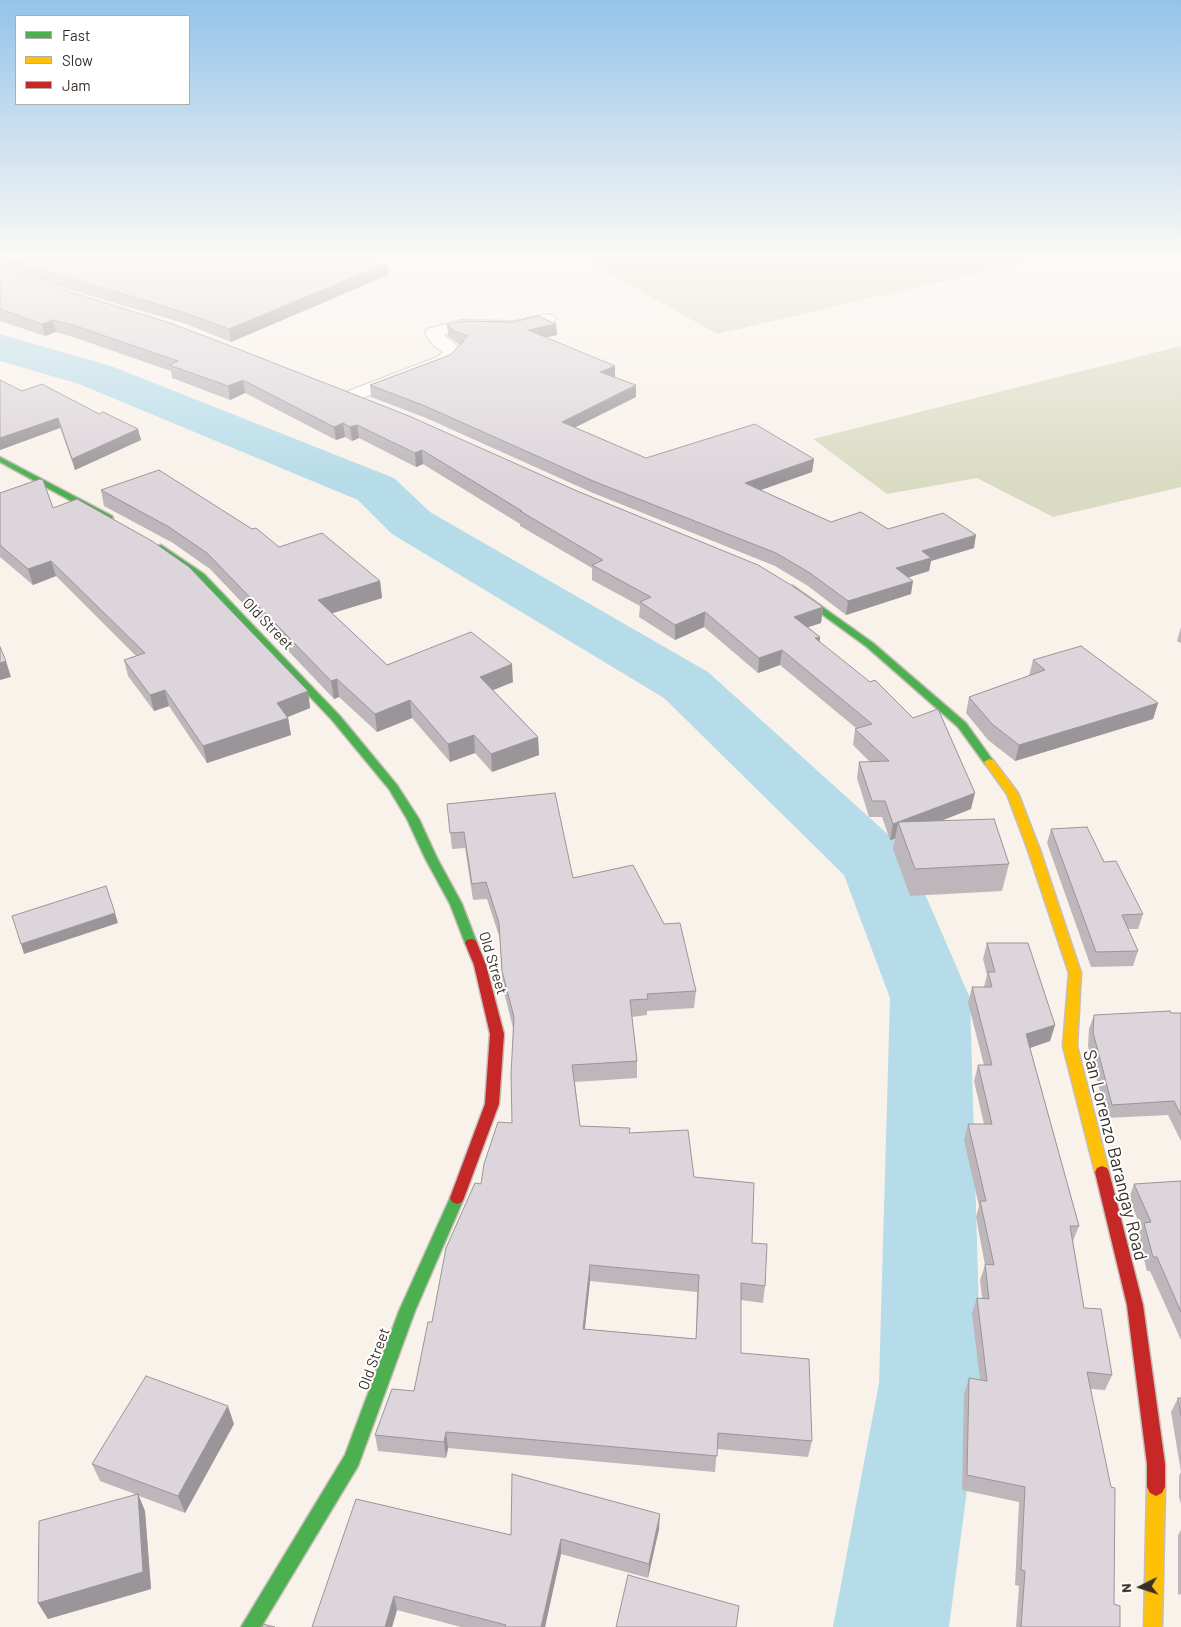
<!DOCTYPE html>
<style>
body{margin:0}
#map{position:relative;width:1181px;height:1627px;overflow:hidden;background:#f9f2eb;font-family:Barlow,sans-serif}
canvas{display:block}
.legend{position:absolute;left:15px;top:15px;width:175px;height:90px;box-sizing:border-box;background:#fff;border:1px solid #afaca9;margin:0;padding:6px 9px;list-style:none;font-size:15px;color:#372f27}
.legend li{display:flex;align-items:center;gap:10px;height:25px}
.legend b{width:25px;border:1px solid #afaca9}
.north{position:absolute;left:1116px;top:1562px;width:50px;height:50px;-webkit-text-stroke:4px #fff;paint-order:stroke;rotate:266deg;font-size:14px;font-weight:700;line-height:20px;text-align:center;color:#372f27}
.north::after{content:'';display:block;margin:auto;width:18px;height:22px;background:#372f27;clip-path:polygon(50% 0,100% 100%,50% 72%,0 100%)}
</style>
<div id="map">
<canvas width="1181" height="1627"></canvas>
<ul class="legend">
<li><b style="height:6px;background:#4caf50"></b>Fast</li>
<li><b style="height:6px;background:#ffc107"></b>Slow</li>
<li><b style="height:6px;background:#c62828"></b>Jam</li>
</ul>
<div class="north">N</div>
</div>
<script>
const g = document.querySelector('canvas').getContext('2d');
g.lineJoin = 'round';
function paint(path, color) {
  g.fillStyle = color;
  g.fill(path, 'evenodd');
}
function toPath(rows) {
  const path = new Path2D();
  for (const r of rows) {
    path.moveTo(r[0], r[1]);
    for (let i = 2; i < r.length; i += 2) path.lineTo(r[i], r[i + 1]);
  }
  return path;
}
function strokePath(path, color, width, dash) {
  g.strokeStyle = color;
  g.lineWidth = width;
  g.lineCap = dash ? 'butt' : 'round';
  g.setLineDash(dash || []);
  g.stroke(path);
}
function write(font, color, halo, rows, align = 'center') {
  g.font = font + ' Barlow,sans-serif';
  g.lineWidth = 4;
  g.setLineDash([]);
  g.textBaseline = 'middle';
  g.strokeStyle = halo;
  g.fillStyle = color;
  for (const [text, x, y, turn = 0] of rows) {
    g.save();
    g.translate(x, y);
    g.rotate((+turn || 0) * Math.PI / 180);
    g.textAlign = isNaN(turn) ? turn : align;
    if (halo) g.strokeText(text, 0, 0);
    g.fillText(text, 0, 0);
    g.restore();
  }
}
paint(toPath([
 [576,255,1055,255,717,334],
 [1181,346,1181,487,1053,517,977,478,887,494,813,439]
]), '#d9dbc2');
paint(toPath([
 [0,334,111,366,394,478,430,512,708,672,902,847,912,864,970,998,981,1383,949,1627,833,1627,879,1383,890,998,844,875,664,698,392,534,358,500,79,384,0,361,0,334]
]), '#b5dce8');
const street = toPath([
 [548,314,554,316,556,319,554,322,513,331,462,330,444,335,463,351,449,365,355,401,349,402,343,401,340,397,343,393,437,357,443,352,435,347,427,337,425,333,427,329,461,320,513,321,548,314]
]);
const fast = toPath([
 [0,457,112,516,113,518,109,521,106,520,0,462,0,457],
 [161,545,204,574,340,716,397,785,419,819,437,858,462,904,477,943,475,946,471,947,467,946,465,943,450,904,425,858,407,819,389,789,332,720,198,578,158,550,158,546,161,545],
 [793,586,873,643,966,723,994,762,993,764,985,764,958,727,867,647,790,591,790,587,793,586],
 [457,1192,462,1194,464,1198,415,1311,358,1466,261,1627,241,1627,345,1455,399,1311,450,1198,452,1194,457,1192]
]);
const slow = toPath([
 [989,759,993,760,1018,793,1040,850,1081,973,1077,1046,1109,1172,1107,1176,1102,1178,1097,1176,1095,1172,1063,1046,1069,973,1028,850,1007,794,984,762,989,759],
 [1156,1478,1162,1481,1165,1487,1162,1627,1144,1627,1147,1487,1150,1481,1156,1478]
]);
const jam = toPath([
 [471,939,475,940,477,943,486,965,504,1034,499,1104,464,1198,462,1202,457,1204,452,1202,450,1198,485,1104,490,1034,474,965,465,943,467,940,471,939],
 [1102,1166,1107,1168,1109,1172,1143,1305,1165,1464,1165,1487,1162,1493,1156,1496,1150,1493,1147,1487,1147,1464,1127,1305,1095,1172,1097,1168,1102,1166]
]);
strokePath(street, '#c5beb7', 2);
strokePath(fast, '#c5beb7', 3);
strokePath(slow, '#c5beb7', 3);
strokePath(jam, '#c5beb7', 3);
paint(street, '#fefdfc');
paint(fast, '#4caf50');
paint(slow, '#ffc107');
paint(jam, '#c62828');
paint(toPath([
 [0,255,387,263,388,275,231,342,186,324,0,269],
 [0,270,823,607,821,623,808,627,820,637,820,642,971,809,942,820,1009,864,1002,891,910,896,893,849,895,839,890,840,882,817,869,817,857,778,859,762,870,762,853,745,855,729,856,728,780,665,758,673,704,627,675,640,639,617,640,606,592,580,592,568,520,526,520,524,423,464,416,467,359,438,352,441,345,437,336,440,245,393,230,400,172,378,171,371,76,338,56,332,45,336,0,321],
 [556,324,557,335,546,337,615,377,636,397,575,427,646,458,814,459,812,472,760,490,831,522,888,529,974,548,931,561,929,571,908,577,911,594,846,615,808,586,775,566,593,493,426,418,371,397,370,385,450,355,460,345,457,343,448,336,447,325],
 [0,380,22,391,99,414,138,429,141,440,75,470,60,428,0,450],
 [101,490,279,547,380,581,382,598,332,613,387,665,513,682,493,690,538,737,539,755,492,772,475,753,450,762,412,718,377,732,339,697,334,699,210,569,173,543,104,506],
 [0,493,53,508,308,691,310,708,288,717,291,735,207,763,169,706,154,711,128,676,124,660,136,656,56,576,33,585,0,557],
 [1181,627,1181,643,1177,641],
 [1033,660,1158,703,1153,719,1015,761,988,740,966,713,969,697,1029,676],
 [447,804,573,878,696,991,694,1008,647,1011,647,1015,632,1017,637,1061,637,1078,575,1082,580,1126,629,1133,694,1177,752,1243,765,1286,763,1303,741,1300,741,1353,812,1441,808,1457,717,1449,715,1472,448,1448,446,1458,378,1451,375,1435,414,1391,432,1322,481,1184,512,1123,513,1028,503,988,500,939,487,899,473,900,465,848,452,849],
 [590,1281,697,1292,696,1339,585,1329],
 [1051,829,1104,862,1143,914,1138,929,1128,929,1138,951,1133,966,1091,967,1047,843],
 [987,943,1055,1025,1050,1041,1030,1048,1079,1226,1073,1241,1084,1308,1112,1375,1105,1390,1091,1389,1114,1604,1120,1627,1016,1627,1019,1586,1015,1585,1019,1502,962,1490,964,1394,969,1378,980,1380,972,1313,977,1298,982,1298,980,1280,985,1265,976,1217,979,1206,964,1140,968,1124,984,1124,974,1081,978,1065,984,1065,968,1003,972,987,984,987,987,975,983,959],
 [1171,1013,1181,1013,1181,1141,1168,1115,1107,1118,1088,1046,1089,1029,1094,1015],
 [1181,1181,1181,1340,1150,1271,1147,1271,1138,1236,1141,1228,1129,1198,1134,1184],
 [1178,1398,1181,1398,1181,1504,1179,1497,1179,1476,1181,1472,1171,1412],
 [234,1424,185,1513,139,1496,145,1511,151,1589,48,1619,38,1603,135,1494,100,1481,92,1464],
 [659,1529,648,1578,561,1554,545,1627,461,1627,397,1610,392,1627,312,1627,511,1535],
 [1181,1530,1181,1594,1178,1595,1178,1535]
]), '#bdb7bc');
paint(toPath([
 [387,263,388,275,231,342,229,329],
 [53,320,56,332,45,336,42,324],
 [556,324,557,335,529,341,528,330],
 [615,366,615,377,600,372],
 [243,380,245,393,230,400,228,386],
 [636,385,636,397,562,434,562,422],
 [58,418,60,428,0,450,0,438],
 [343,423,345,437,336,440,334,427],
 [357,425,359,438,352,441,350,427],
 [138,429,141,440,75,470,72,459],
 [422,450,423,464,416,467,415,453],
 [814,459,812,472,744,496,745,483],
 [976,535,974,548,931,561,929,571,894,582,896,568,922,551],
 [51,561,56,576,33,585,28,569],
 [380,581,382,598,320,617,318,600],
 [913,581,911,594,846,615,848,601],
 [823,607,821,623,793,632,794,617],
 [705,612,704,627,675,640,675,625],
 [820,637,818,652,815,638],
 [782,650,780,665,758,673,759,658],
 [6,661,11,677,0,680,0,663],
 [512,664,513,682,481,695,480,677],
 [337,679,339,697,334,699,331,681],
 [165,690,169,706,154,711,150,695],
 [308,691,310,708,280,720,277,703],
 [410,700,412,718,377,732,375,714],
 [1158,703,1153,719,1015,761,1019,745],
 [288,718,291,735,207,763,203,746],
 [474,735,475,753,450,762,448,744],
 [538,737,539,755,492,772,491,754],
 [975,793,971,809,903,836,898,822],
 [898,823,895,839,890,840,893,824],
 [115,913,118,923,24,954,21,944],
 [1055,1025,1050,1041,1021,1051,1026,1034],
 [590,1265,590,1281,583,1345,583,1329],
 [228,1406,234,1424,185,1513,178,1496],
 [446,1432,448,1448,446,1458,444,1442],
 [138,1494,145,1511,151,1589,48,1619,38,1603],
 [660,1514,659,1529,648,1578,649,1564],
 [561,1539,561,1554,545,1627,541,1627],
 [394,1596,397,1610,392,1627,385,1627]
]), '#9a9599');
const building = toPath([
 [0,255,368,255,387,263,229,329,183,312,0,257,0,255],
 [0,270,170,323,233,347,409,416,577,491,758,565,791,585,823,607,794,617,820,637,815,638,870,682,875,680,913,718,938,709,975,793,893,824,885,801,872,801,859,762,889,761,855,729,872,724,782,650,759,658,705,612,675,625,640,602,651,597,592,565,603,560,520,511,522,511,422,450,415,453,357,425,350,427,343,423,334,427,243,380,228,386,169,365,178,361,73,325,53,320,42,324,0,309,0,270],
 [538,316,556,324,528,330,615,366,600,372,636,385,562,422,646,458,755,424,814,459,745,483,831,522,861,512,888,529,943,513,976,535,922,551,931,558,896,568,913,581,848,601,810,573,776,553,593,481,425,406,370,385,450,355,464,341,464,338,468,336,456,332,447,325,462,321,513,322,538,316],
 [0,380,22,391,42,384,99,414,103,412,138,429,72,459,58,418,0,438,0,380],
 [159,470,252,529,256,528,279,547,322,533,380,581,318,600,387,665,471,632,512,664,480,677,538,737,491,754,474,735,448,744,410,700,375,714,337,679,331,681,207,553,169,527,101,490,159,470],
 [40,479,43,480,53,508,77,499,152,541,189,567,308,691,277,703,288,718,203,746,165,690,150,695,124,660,145,653,51,561,28,569,0,545,0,493,40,479],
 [1081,646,1158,703,1019,745,992,724,969,697,1045,670,1033,660,1081,646],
 [0,647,6,661,0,663,0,647],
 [555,793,573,878,633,865,664,924,680,923,696,991,647,994,648,999,630,1000,637,1061,572,1065,580,1126,630,1128,629,1133,688,1130,694,1177,754,1183,752,1243,767,1244,765,1286,741,1283,741,1353,809,1359,812,1441,718,1433,717,1456,446,1432,444,1442,375,1435,392,1389,414,1391,428,1322,432,1322,446,1248,475,1183,481,1184,484,1164,498,1122,512,1123,511,1074,514,1017,502,971,499,923,486,882,472,884,464,832,450,833,447,804,555,793],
 [590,1265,699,1275,696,1339,583,1329,590,1265],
 [994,819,1009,864,915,869,898,822,994,819],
 [1087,827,1104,862,1116,861,1143,914,1122,915,1138,951,1096,952,1051,829,1087,827],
 [106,886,115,913,21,944,12,916,106,886],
 [987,943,1028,943,1055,1025,1026,1034,1079,1226,1070,1226,1084,1308,1101,1309,1112,1375,1087,1372,1111,1487,1115,1488,1114,1604,1120,1606,1120,1627,1021,1627,1025,1571,1021,1570,1025,1487,967,1475,969,1378,987,1381,977,1298,989,1299,985,1264,994,1265,980,1201,986,1201,968,1124,992,1124,978,1065,992,1065,972,987,992,987,988,972,995,972,987,943],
 [1170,1011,1171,1013,1181,1013,1181,1115,1174,1101,1112,1105,1093,1032,1094,1015,1170,1011],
 [1181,1181,1181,1312,1157,1257,1153,1257,1144,1223,1151,1222,1134,1184,1181,1181],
 [146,1376,228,1406,178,1496,92,1464,146,1376],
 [1178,1398,1181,1398,1181,1416,1178,1398],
 [512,1474,660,1514,649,1564,561,1539,541,1627,505,1627,506,1625,394,1596,385,1627,312,1627,356,1499,511,1535,512,1474],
 [138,1494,143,1572,38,1603,39,1521,138,1494],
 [628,1575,739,1606,736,1627,616,1627,628,1575],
 [263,1624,275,1627,262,1627,263,1624]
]);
paint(building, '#dcd5db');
strokePath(building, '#9a9599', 1);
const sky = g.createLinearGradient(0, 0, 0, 483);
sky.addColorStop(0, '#93c4e8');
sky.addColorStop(0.53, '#fcf9f6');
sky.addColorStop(1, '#fcf9f600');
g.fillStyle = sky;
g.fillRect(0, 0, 1181, 483);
write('15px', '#372f27', '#fff', [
 ["Old Street",268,624,46],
 ["Old Street",493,963,73],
 ["Old Street",374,1359,-70]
]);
write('18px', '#372f27', '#fff', [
 ["San Lorenzo Barangay Road",1115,1155,76]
]);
</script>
